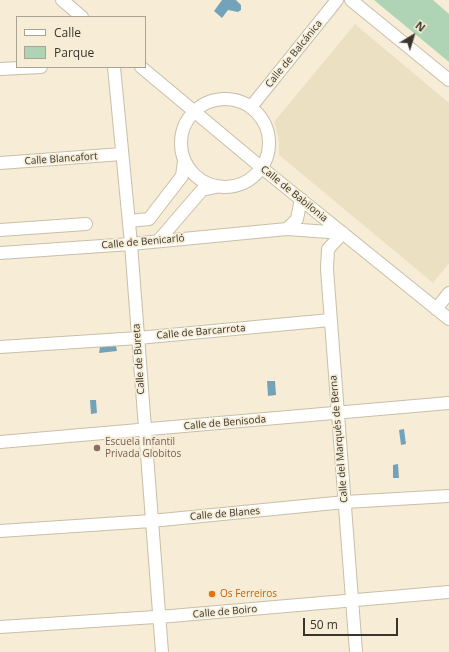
<!DOCTYPE html>
<meta charset="utf-8">
<style>
body{margin:0}
#map{position:relative;width:449px;height:652px;overflow:hidden;background:#f7edd6;font-family:"Open Sans",sans-serif}
canvas{display:block}
.legend{position:absolute;left:16px;top:16px;width:130px;height:52px;box-sizing:border-box;background:#f7edd6;border:1px solid #aba392;margin:0;padding:5px 7px;list-style:none;font-size:12px;color:#39352d}
.legend li{display:flex;align-items:center;gap:8px;height:20px}
.legend b{width:20px;border:1px solid #aba392}
.north{position:absolute;left:393px;top:16px;width:40px;height:40px;-webkit-text-stroke:3px #f7edd6;paint-order:stroke;rotate:38deg;font-size:11px;font-weight:700;line-height:16px;text-align:center;color:#39352d}
.north::after{content:'';display:block;margin:auto;width:14px;height:18px;background:#39352d;clip-path:polygon(50% 0,100% 100%,50% 72%,0 100%)}
.scale{position:absolute;left:303px;top:618px;width:95px;height:18px;box-sizing:border-box;border:2px solid #39352d;border-top:0;padding-left:5px;font-size:12px;line-height:14px;white-space:nowrap;color:#39352d;-webkit-text-stroke:3px #f7edd6;paint-order:stroke}
</style>
<div id="map">
<canvas width="449" height="652"></canvas>
<ul class="legend">
<li><b style="height:5px;background:#fff"></b>Calle</li>
<li><b style="height:11px;background:#afd4b5"></b>Parque</li>
</ul>
<div class="north">N</div>
<div class="scale">50 m</div>
</div>
<script>
const g = document.querySelector('canvas').getContext('2d');
g.lineJoin = 'round';
function paint(path, color) {
  g.fillStyle = color;
  g.fill(path, 'evenodd');
}
function toPath(rows) {
  const path = new Path2D();
  for (const r of rows) {
    if (r.length === 3) {
      path.moveTo(r[0] + r[2], r[1]);
      path.arc(r[0], r[1], r[2], 0, 2 * Math.PI);
      continue;
    }
    path.moveTo(r[0], r[1]);
    for (let i = 2; i < r.length; i += 2) path.lineTo(r[i], r[i + 1]);
  }
  return path;
}
function strokePath(path, color, width, dash) {
  g.strokeStyle = color;
  g.lineWidth = width;
  g.lineCap = dash ? 'butt' : 'round';
  g.setLineDash(dash || []);
  g.stroke(path);
}
function write(font, color, halo, rows, align = 'center') {
  g.font = font + ' "Open Sans",sans-serif';
  g.lineWidth = 3.5;
  g.setLineDash([]);
  g.textBaseline = 'middle';
  g.strokeStyle = halo;
  g.fillStyle = color;
  for (const [text, x, y, turn = 0] of rows) {
    g.save();
    g.translate(x, y);
    g.rotate((+turn || 0) * Math.PI / 180);
    g.textAlign = isNaN(turn) ? turn : align;
    if (halo) g.strokeText(text, 0, 0);
    g.fillText(text, 0, 0);
    g.restore();
  }
}
paint(toPath([
 [355,24,449,103,449,263,433,283,279,155,279,139,274,122]
]), '#ece0c3');
paint(toPath([
 [374,0,433,0,449,14,449,62]
]), '#afd4b5');
paint(toPath([
 [222,0,236,0,241,5,241,10,238,12,228,10,222,18,214,11],
 [116,346,117,351,99,353,100,347],
 [267,381,275,381,276,395,268,396],
 [90,400,96,400,97,413,91,414],
 [404,429,406,444,401,445,399,430],
 [398,464,399,478,393,478,393,465]
]), '#74a3b9');
const street = toPath([
 [62,0,82,17],
 [351,0,449,80],
 [114,67,131,244,162,652],
 [141,67,262,168,449,319],
 [0,69,41,67],
 [225,143,44],
 [251,107,337,0],
 [0,163,122,154],
 [129,221,149,219,182,176,184,161],
 [287,229,343,233],
 [0,230,86,224],
 [343,233,328,249,327,269,356,652],
 [159,240,202,190,216,187],
 [0,253,131,244,287,229,297,219,301,199],
 [436,309,449,293],
 [0,347,138,338,330,320],
 [0,442,449,403],
 [0,531,151,521,345,502,449,496],
 [0,627,171,616,449,592]
]);
strokePath(street, '#c8bfa9', 14);
strokePath(street, '#fff', 12);
for (const [x, y, r, color] of [
 [97,448,4,"#8d6e63"],
 [212,594,4,"#e8710a"]
]) {
  const dot = new Path2D();
  dot.arc(x, y, r, 0, 2 * Math.PI);
  g.fillStyle = color;
  g.fill(dot);
  strokePath(dot, '#f7edd6', 1.5);
}
write('10px', '#39352d', '#f7edd6', [
 ["Calle de Balcánica",294,54,-51],
 ["Calle Blancafort",61,159,-4],
 ["Calle de Babilonia",294,194,39],
 ["Calle de Benicarló",143,242,-5],
 ["Calle de Barcarrota",201,332,-5],
 ["Calle de Bureta",139,359,-94],
 ["Calle de Benisoda",225,423,-5],
 ["Calle del Marqués de Berna",339,439,-95],
 ["Calle de Blanes",225,514,-5],
 ["Calle de Boiro",225,612,-5]
]);
write('10px', '#785e54', '#f7edd6', [
 ["Escuela Infantil",105,442],
 ["Privada Globitos",105,454]
], 'left');
write('10px', '#c56008', '#f7edd6', [
 ["Os Ferreiros",220,594]
], 'left');
</script>
